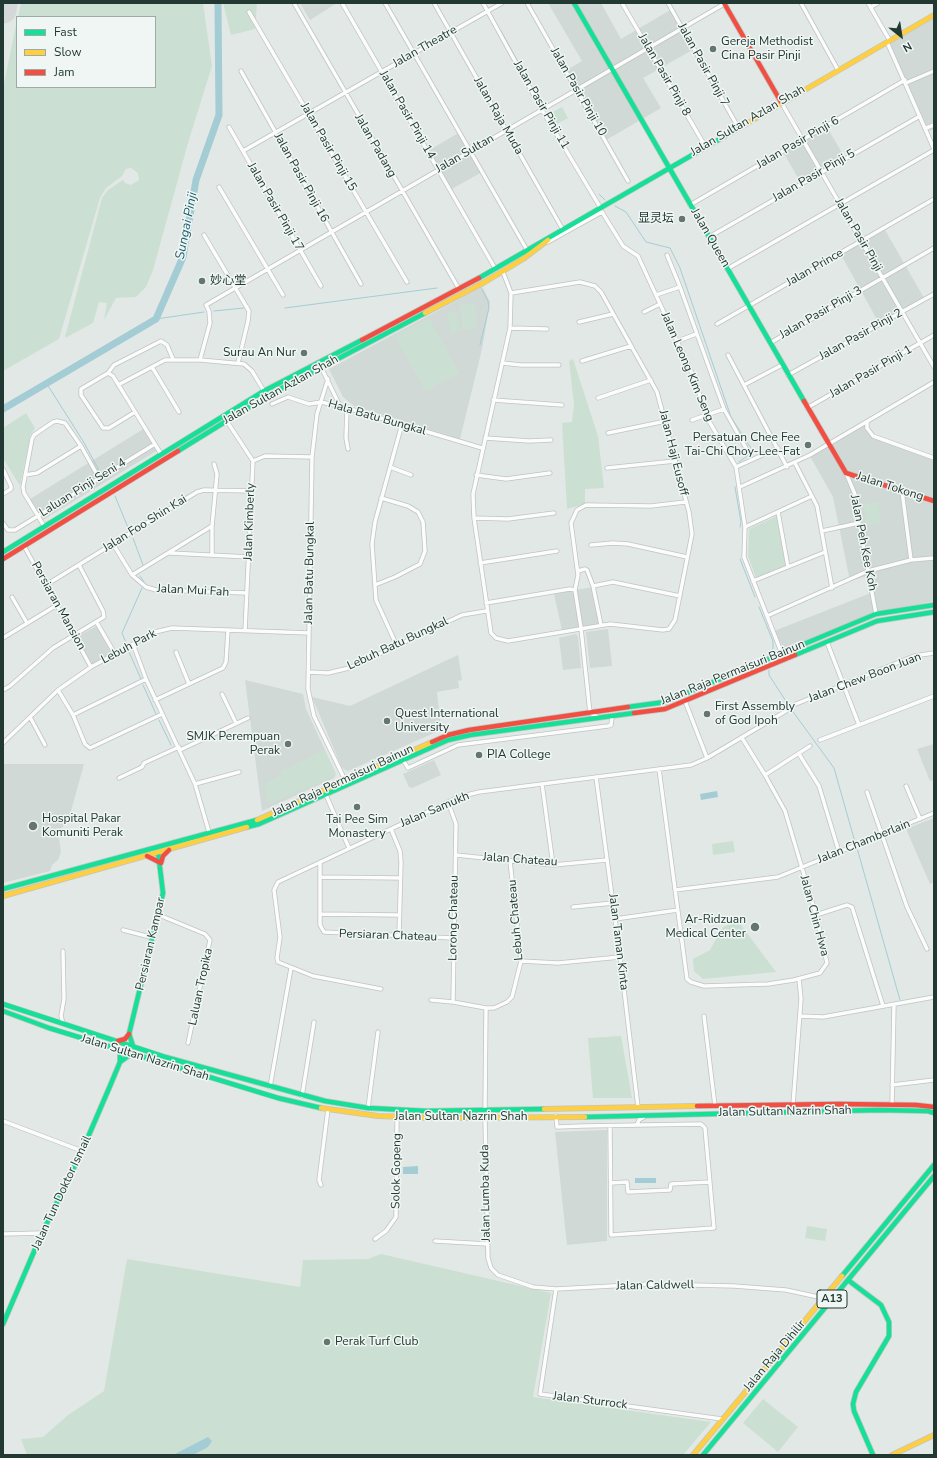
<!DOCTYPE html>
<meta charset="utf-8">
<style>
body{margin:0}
#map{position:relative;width:937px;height:1458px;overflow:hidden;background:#e2e8e5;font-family:"Nunito Sans",sans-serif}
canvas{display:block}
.frame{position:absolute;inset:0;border:4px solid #223933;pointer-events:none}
.legend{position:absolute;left:16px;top:16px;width:140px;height:72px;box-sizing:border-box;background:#f0f6f3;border:1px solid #9eaaa6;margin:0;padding:5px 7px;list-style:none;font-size:12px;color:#223933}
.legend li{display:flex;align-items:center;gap:8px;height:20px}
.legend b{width:20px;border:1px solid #9eaaa6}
.north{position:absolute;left:881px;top:16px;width:40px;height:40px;-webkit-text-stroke:3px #f0f6f3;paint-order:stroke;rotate:150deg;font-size:11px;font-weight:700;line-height:16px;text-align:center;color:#223933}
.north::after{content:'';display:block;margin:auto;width:14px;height:18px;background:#223933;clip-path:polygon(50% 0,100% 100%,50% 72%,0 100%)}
</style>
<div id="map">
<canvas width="937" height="1458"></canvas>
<div class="frame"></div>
<ul class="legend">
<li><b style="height:5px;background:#16e098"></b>Fast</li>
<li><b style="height:5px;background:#ffcf43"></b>Slow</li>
<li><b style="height:5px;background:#f24e42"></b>Jam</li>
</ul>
<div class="north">N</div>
</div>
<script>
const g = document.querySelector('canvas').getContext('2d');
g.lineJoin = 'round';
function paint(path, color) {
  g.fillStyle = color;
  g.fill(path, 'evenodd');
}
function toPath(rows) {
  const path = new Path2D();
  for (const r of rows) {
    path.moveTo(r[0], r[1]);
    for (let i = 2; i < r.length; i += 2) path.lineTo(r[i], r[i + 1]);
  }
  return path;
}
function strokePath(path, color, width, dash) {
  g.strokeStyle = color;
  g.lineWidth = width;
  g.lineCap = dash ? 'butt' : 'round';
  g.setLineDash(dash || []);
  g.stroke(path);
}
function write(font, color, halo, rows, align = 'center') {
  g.font = font + ' "Nunito Sans","Noto Sans SC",sans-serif';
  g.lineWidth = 3;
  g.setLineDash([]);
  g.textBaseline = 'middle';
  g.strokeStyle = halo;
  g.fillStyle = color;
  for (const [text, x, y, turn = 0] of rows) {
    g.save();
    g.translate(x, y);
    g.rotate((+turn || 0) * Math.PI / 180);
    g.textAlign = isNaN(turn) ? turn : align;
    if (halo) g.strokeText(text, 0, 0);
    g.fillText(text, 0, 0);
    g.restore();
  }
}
paint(toPath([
 [300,3,337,3,310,20],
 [548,3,601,3,621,39,672,9,694,49,643,78,661,108,606,140,565,71,582,61],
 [934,16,934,129,929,131,888,42],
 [827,127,845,158,801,183,783,152],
 [460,132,482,172,450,190,428,151],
 [885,230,924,298,879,323,841,255],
 [482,287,490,302,482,349,460,439,354,406,343,397,329,369],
 [867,422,873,436,934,458,934,601,857,620,784,649,774,631,876,591,872,575,850,581,833,497,810,456],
 [145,428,158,450,43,520,30,499],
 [592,587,600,624,562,630,554,594],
 [100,624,116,651,92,664,77,637],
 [608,629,612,666,590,668,586,632],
 [576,634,578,637,581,668,563,670,559,638],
 [458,655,462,680,458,681,459,688,437,692,441,730,348,771,342,768,312,697,350,706],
 [245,680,303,694,306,709,336,774,334,778,262,811],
 [934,744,934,780,930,781,917,749],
 [434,760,441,775,412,788,409,787,403,774],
 [3,764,84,764,68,822,58,831,61,852,58,860,52,865,50,871,3,883],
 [934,818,934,882,930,884,906,829],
 [607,1130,607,1241,567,1245,555,1132]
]), '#d0d9d5');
paint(toPath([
 [21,3,203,3,212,66,188,143,153,270,146,287,136,297,116,298,104,320,107,303,99,302,93,323,67,337,65,337,102,198,108,190,123,180,125,183,131,185,139,180,138,173,131,168,126,169,122,176,106,188,100,198,59,339,3,371,3,89,17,20,17,87,155,87,155,17,18,17],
 [223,3,257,3,255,29,231,35],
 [562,107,568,118,555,125,549,114],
 [474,303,477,328,463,330,460,305],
 [457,312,460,331,450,332,448,313],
 [429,318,459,373,425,391,395,336],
 [573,359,598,436,604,488,585,489,585,504,567,509,562,423,572,422,574,405,569,361],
 [26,413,35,428,30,436,20,486,3,458,3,428],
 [878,502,881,523,867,525,864,504],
 [777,516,786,566,756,578,748,556,749,529],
 [325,750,335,774,333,777,269,804,264,784,282,775,280,772],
 [733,841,735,852,713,855,712,844],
 [738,921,776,972,703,979,694,971,693,959,710,950,723,927],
 [621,1036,632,1098,593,1098,588,1038],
 [807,1226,827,1229,825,1241,805,1238],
 [381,1254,551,1293,533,1397,711,1422,683,1455,27,1455,21,1439,43,1437,68,1415,104,1391,127,1259,300,1287,303,1260,368,1259],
 [763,1399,798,1427,778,1452,743,1423]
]), '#cbe0d2');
paint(toPath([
 [717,791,718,797,701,800,700,794],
 [418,1166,418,1174,403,1174,403,1167],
 [635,1178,656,1178,656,1183,635,1183],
 [208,1437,212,1441,208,1447,193,1455,173,1455]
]), '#a4ccd4');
strokePath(toPath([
 [501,31,522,69],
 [599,194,605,200],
 [615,206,626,212,646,242,670,248,680,268,731,417,752,450,751,453,739,462],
 [285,308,437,288],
 [214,311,244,308],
 [156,319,204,312],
 [480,345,489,308,488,301,482,289],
 [47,384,83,441,101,474],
 [735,487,741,522,740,527],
 [115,496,129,530],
 [133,538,143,565],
 [740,559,755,597],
 [140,576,144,582],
 [759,607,773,641,773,648,771,655],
 [127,645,122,633,142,588],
 [129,652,141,679],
 [769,670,769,675,791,709,834,768,855,842],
 [143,685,156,714],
 [159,720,171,745],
 [857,848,900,1000]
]), '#a4ccd4', 1);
strokePath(toPath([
 [3,409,156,319,183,257,196,180,219,115,218,3]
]), '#a4ccd4', 7);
strokePath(toPath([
 [3,10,4,3]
]), '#d4d8d6', 27);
const street = toPath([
 [294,3,459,289],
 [342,3,495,268],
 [385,3,527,250],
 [434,3,563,230],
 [483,3,542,110,600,207],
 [527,3,628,181],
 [622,3,705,146],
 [668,3,738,127],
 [801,3,838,70],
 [868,3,890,41],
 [871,7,878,3],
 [249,12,407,282],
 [887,42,934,149],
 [241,71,361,284],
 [906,83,934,71],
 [781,102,934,367],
 [229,127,321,286],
 [926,128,934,125],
 [243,151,502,3],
 [219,187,283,295],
 [690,205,905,80],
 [204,235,249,311,248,321,238,363],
 [709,237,920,116],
 [548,242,602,212,623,246,638,256,695,380,706,416,736,467,745,527,744,557,782,654,789,656],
 [667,255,680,287],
 [727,269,934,150],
 [503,272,511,293,510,328,473,494,474,518,491,633,496,638,508,641,610,624,663,630,669,629,675,620,692,534,689,512,657,392,601,292,595,286,580,282,511,293],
 [656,295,680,287,724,409,747,450],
 [644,312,660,304],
 [579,322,613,314],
 [717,324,934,199],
 [510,328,547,329],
 [678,341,696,334],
 [770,343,934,248],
 [728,355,787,467],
 [200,360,210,323,209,311,206,305,724,4],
 [582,361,631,346],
 [502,363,521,365,559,365],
 [152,367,179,412],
 [321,367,340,406],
 [108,373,113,376,161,454],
 [788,375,934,294],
 [328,379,317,414,312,457,308,689,314,716,345,780],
 [118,385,165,360,200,360,244,364,252,371,264,391],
 [744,385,782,365],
 [598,398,651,380],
 [493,400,562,405],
 [272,404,288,397,309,404,321,402,347,408,482,448],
 [347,408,346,438,348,449],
 [807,408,934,335],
 [135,412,109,428,103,428,81,395,81,389,108,373,114,365,161,341,167,345,173,359],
 [226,420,253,461,245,631],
 [692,420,724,409],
 [867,422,867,428,873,436,934,458],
 [608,433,666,421],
 [485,438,529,441,551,440],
 [253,461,265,456,312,457],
 [795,463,817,506,832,588],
 [390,467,411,475],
 [736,467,778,448],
 [607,468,675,461],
 [3,469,11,486,11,489,3,494],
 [846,473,857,499,859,523,876,614],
 [25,475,37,473,81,446],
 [476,475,506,479,550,473],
 [740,487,810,455,934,382],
 [902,491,911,560],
 [778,512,788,567],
 [474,518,508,519,554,513],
 [3,523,8,530,15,530,155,444],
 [44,526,24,493,23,487,32,439,34,435,53,422,57,421,65,423,81,446,99,478],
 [745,527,812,496],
 [822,531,859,523],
 [113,544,132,575,146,587,156,590,247,593],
 [591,545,613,543,628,544,687,557],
 [24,546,91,667],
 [170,553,249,557],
 [212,555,212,526,217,474,214,464],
 [480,563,557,551],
 [578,571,585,569,587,570,593,586],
 [132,575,212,526],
 [753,581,825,552],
 [46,585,197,492,204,490,252,491],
 [375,585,395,577,420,564,425,551,423,522,418,512,408,506,381,498],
 [575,590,578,575,571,523,577,510,586,505,651,506,685,502],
 [12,597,27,623],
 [486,603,570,589,575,590,581,628,590,713,598,717],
 [767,616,868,571,911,560,934,558],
 [97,623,115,654],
 [601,625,593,586,613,582,680,596],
 [3,638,57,605],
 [827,642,859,725],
 [133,644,146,679,195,784,209,832],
 [396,644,376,600,372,544,375,522,402,424],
 [176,652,189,684],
 [309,672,328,673,349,668,462,615,486,611],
 [3,690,10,686,53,648,104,617,103,611,79,565],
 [58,690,73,715,85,744,90,748,162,714],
 [222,694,236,723],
 [155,700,223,668,226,662,228,630],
 [685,701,707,758],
 [796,704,914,656,934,653],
 [73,715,146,679],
 [30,717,45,745],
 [820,740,934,696],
 [3,743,58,690,91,667,155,632,172,628,309,633],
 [180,750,248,718],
 [799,754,819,786,839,852],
 [403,760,408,768,458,745,608,726,611,725,612,717],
 [659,769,687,979,691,982,704,986,768,984,794,980,820,973,827,963,816,915,785,811,765,775,742,738],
 [765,775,810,746],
 [596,777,620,956,638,1107],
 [119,778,142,767,144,763,179,747],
 [195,784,239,772],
 [542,784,553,865],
 [906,786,920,819],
 [867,792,907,907,927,949],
 [326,795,349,848],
 [448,802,456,824,453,1002,486,1008,494,1008,507,1002,512,997,521,961,510,861],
 [391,829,400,851,401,862,399,935],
 [456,855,553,865,607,860],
 [320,862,320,925,324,932,453,938],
 [320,877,400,878],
 [675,890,778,877,934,813],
 [573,907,613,903],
 [320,914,399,915],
 [159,915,205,934,210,940,188,1043],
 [816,915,847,905,852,907,883,1006],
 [615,919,678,910],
 [123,930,154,938],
 [521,961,558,963,620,957],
 [381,989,313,976,278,962,277,958,280,937,274,890,278,882,459,797,479,792,691,765,707,758,786,711],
 [431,1000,453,1002],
 [704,1016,715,1106],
 [800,1016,823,1017,934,997],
 [63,1023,61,1016,64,999,63,951],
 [892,1085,934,1080],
 [270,1087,291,968],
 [302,1096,314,1022],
 [892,1104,894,1005],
 [793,1105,801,999,799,979],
 [368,1108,378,1032],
 [485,1110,486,1008],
 [556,1116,557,1127,583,1126,701,1124,705,1128,714,1228,611,1235,610,1126],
 [485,1118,488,1258,491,1268,498,1275,533,1287,556,1289,649,1284,734,1286,786,1290,823,1298],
 [3,1121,82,1151],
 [637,1125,639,1120,644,1117],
 [611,1183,627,1182,628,1192,670,1190,671,1184,710,1182],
 [321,1185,319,1180,328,1109],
 [3,1234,42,1233],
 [375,1239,386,1231,396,1217,397,1118],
 [435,1241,487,1244],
 [556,1289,540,1394,722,1419]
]);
const fast = toPath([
 [574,3,804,401],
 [479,278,746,124],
 [178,451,267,396,425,313],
 [3,552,264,391,362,340],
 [795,655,877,621,934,612],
 [628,707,665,702,876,614,934,605],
 [247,827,259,824,448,740,470,735,634,713],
 [3,889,257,820],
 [3,1004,165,1057,325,1101,368,1108,426,1111,544,1109],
 [3,1011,49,1028,278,1098,321,1108],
 [133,1046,129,1034,163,893,158,852],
 [120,1062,131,1054],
 [585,1117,879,1110,928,1111,934,1113],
 [842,1276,934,1165],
 [848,1280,881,1305,889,1322,889,1336,856,1392,853,1404,854,1411,873,1455],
 [3,1324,42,1233,82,1151,110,1086,120,1062,120,1051],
 [703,1455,934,1176]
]);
const slow = toPath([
 [746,124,934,15],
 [425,313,483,283,523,259,548,240],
 [257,820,432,742],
 [3,896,247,827],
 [321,1108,378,1116,435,1118,585,1117],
 [544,1109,697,1106],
 [693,1455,842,1276],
 [892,1455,934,1435]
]);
const jam = toPath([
 [724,3,781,102],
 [362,340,479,278],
 [804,401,846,473,934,501],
 [3,559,178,451],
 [634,713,665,709,795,655],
 [432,742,448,735,469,730,628,707],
 [147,856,161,863,163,856,169,850],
 [118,1041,125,1039,129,1034],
 [697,1106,838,1104,916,1105,934,1107]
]);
strokePath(street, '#bfc4c2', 5);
strokePath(fast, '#bfc5c2', 6);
strokePath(slow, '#bfc5c2', 6);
strokePath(jam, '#bfc5c2', 6);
strokePath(street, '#fbfcfb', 3.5);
strokePath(fast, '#16e098', 4.5);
strokePath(slow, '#ffcf43', 4.5);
strokePath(jam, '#f24e42', 4.5);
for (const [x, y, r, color] of [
 [713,49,4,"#657671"],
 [682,219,4,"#657671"],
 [202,281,4,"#657671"],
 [304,353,4,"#657671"],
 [808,445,4,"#657671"],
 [707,714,4,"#657671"],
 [387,721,4,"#657671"],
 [288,744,4,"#657671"],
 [479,755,4,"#657671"],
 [357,807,4,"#657671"],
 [33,826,5,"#657671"],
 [755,927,5,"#657671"],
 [327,1342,4,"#657671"]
]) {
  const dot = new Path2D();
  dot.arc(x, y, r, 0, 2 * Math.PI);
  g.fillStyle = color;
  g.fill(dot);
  strokePath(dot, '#f0f6f3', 1.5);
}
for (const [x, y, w] of [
 [832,1299,30]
]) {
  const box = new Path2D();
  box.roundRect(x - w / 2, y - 9, w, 18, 3);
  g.fillStyle = '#f0f6f3';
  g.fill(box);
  strokePath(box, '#223933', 1);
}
write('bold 11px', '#223933', null, [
 ["A13",832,1299]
]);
write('12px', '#223933', '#f0f6f3', [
 ["Gereja Methodist",721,42],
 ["Cina Pasir Pinji",721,56],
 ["显灵坛",674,219,"right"],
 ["妙心堂",210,281],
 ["Surau An Nur",296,353,"right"],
 ["Persatuan Chee Fee",800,438,"right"],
 ["Tai-Chi Choy-Lee-Fat",800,452,"right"],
 ["First Assembly",715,707],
 ["of God Ipoh",715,721],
 ["Quest International",395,714],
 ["University",395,728],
 ["SMJK Perempuan",280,737,"right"],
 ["Perak",280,751,"right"],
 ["PIA College",487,755],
 ["Hospital Pakar",42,819],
 ["Komuniti Perak",42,833],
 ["Tai Pee Sim",357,820,"center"],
 ["Monastery",357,834,"center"],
 ["Ar-Ridzuan",746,920,"right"],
 ["Medical Center",746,934,"right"],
 ["Perak Turf Club",335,1342]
], 'left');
write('12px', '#223933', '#f0f6f3', [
 ["Jalan Theatre",425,47,-30],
 ["Jalan Pasir Pinji 7",703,65,61],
 ["Jalan Pasir Pinji 8",664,75,60],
 ["Jalan Pasir Pinji 10",578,92,60],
 ["Jalan Pasir Pinji 11",541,105,60],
 ["Jalan Pasir Pinji 14",407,115,60],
 ["Jalan Raja Muda",498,116,60],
 ["Jalan Sultan Azlan Shah",748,121,-30],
 ["Jalan Pasir Pinji 6",798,143,-30],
 ["Jalan Padang",375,146,60],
 ["Jalan Pasir Pinji 15",328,147,60],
 ["Jalan Sultan",465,154,-30],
 ["Jalan Pasir Pinji 5",814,176,-30],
 ["Jalan Pasir Pinji 16",301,178,61],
 ["Jalan Pasir Pinji 17",275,207,60],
 ["Jalan Pasir Pinji",858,235,60],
 ["Jalan Queen",710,238,60],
 ["Jalan Prince",815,268,-30],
 ["Jalan Pasir Pinji 3",821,313,-30],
 ["Jalan Pasir Pinji 2",861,335,-29],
 ["Jalan Leong Kim Seng",687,367,67],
 ["Jalan Pasir Pinji 1",871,372,-30],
 ["Jalan Sultan Azlan Shah",281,390,-29],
 ["Hala Batu Bungkal",377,418,16],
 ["Jalan Haji Eusoff",673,453,76],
 ["Jalan Tokong",890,487,18],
 ["Laluan Pinji Seni 4",83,488,-32],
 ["Jalan Kimberly",250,522,-88],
 ["Jalan Foo Shin Kai",145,524,-32],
 ["Jalan Peh Kee Koh",863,543,79],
 ["Jalan Batu Bungkal",310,573,-89],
 ["Jalan Mui Fah",193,591,3],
 ["Persiaran Mansion",58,606,61],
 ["Lebuh Batu Bungkal",398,644,-25],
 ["Lebuh Park",129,647,-28],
 ["Jalan Raja Permaisuri Bainun",733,673,-22],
 ["Jalan Chew Boon Juan",865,678,-21],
 ["Jalan Raja Permaisuri Bainun",343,781,-25],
 ["Jalan Samukh",435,810,-23],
 ["Jalan Chamberlain",864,842,-22],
 ["Jalan Chateau",520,860,4],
 ["Jalan Chin Hwa",814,916,75],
 ["Lorong Chateau",454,918,-89],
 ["Lebuh Chateau",516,920,-95],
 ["Persiaran Chateau",388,936,2],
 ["Jalan Taman Kinta",618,942,83],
 ["Persiaran Kampar",151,944,-77],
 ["Laluan Tropika",201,987,-78],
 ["Jalan Sultan Nazrin Shah",145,1058,17],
 ["Jalan Sultan Nazrin Shah",785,1112,-1],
 ["Jalan Sultan Nazrin Shah",461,1117],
 ["Solok Gopeng",397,1171,-89],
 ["Jalan Tun Doktor Ismail",62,1193,-65],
 ["Jalan Lumba Kuda",486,1193,-91],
 ["Jalan Caldwell",655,1286,-1],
 ["Jalan Raja Dihilir",775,1356,-50],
 ["Jalan Sturrock",590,1401,7]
]);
write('italic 13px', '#206170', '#f0f6f3', [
 ["Sungai Pinji",187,226,-79]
]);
</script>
